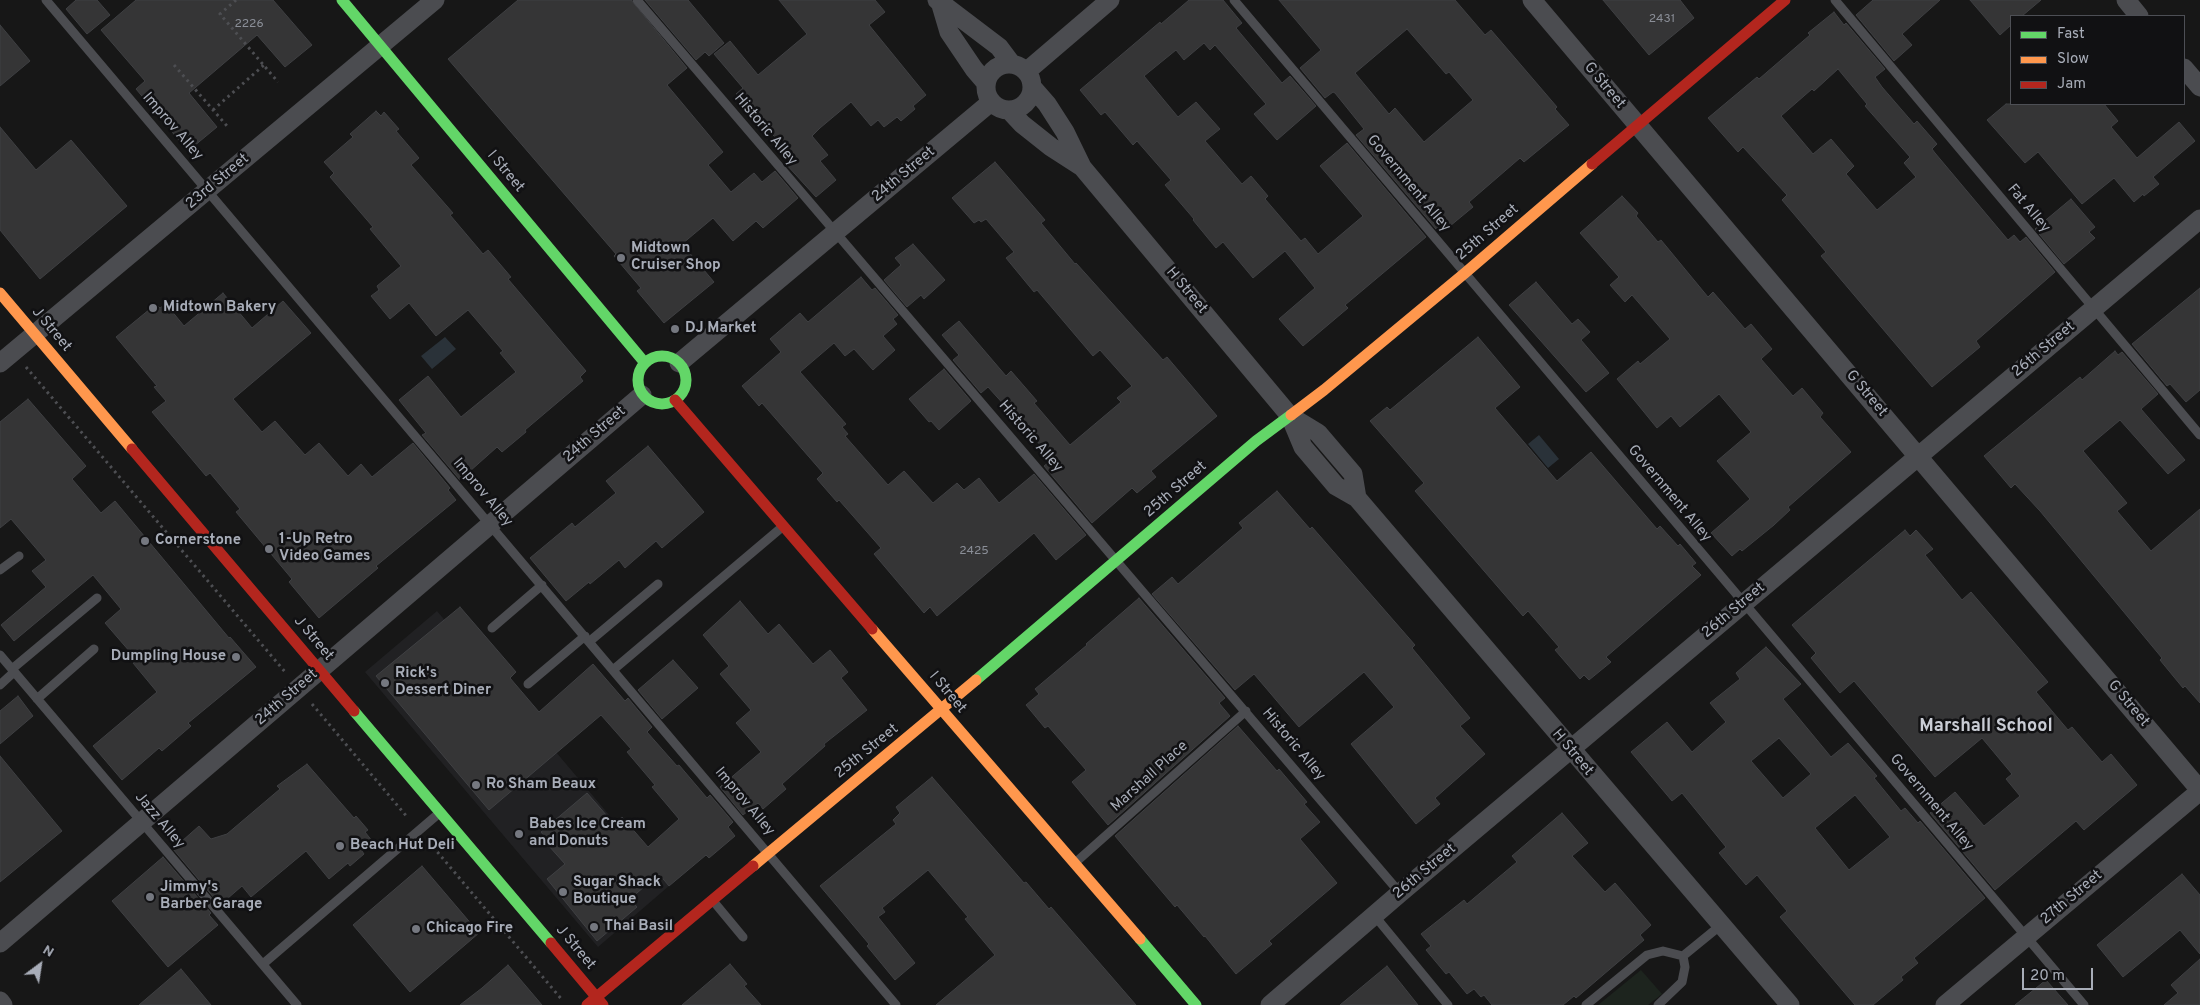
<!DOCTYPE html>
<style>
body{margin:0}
#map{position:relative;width:2200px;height:1005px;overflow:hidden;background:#171717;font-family:Overpass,sans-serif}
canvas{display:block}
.legend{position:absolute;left:2010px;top:15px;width:175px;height:90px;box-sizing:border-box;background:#111113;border:1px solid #4d4f55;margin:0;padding:6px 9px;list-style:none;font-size:15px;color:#a8adb8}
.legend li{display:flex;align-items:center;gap:10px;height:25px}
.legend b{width:25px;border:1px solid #4d4f55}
.north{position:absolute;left:15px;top:940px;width:50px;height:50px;-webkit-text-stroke:4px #111113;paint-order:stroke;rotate:31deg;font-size:14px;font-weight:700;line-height:20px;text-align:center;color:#a8adb8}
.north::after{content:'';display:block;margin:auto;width:18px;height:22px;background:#a8adb8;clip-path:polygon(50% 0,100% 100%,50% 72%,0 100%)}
.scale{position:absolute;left:2022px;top:968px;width:71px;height:22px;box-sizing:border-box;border:2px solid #a8adb8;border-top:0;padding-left:6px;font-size:15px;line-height:18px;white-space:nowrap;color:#a8adb8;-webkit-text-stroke:4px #111113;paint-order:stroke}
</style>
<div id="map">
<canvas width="2200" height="1005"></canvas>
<ul class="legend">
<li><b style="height:6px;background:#63d668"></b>Fast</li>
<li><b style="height:6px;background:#ff974d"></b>Slow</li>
<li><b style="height:6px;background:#b3261e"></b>Jam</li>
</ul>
<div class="north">N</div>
<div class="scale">20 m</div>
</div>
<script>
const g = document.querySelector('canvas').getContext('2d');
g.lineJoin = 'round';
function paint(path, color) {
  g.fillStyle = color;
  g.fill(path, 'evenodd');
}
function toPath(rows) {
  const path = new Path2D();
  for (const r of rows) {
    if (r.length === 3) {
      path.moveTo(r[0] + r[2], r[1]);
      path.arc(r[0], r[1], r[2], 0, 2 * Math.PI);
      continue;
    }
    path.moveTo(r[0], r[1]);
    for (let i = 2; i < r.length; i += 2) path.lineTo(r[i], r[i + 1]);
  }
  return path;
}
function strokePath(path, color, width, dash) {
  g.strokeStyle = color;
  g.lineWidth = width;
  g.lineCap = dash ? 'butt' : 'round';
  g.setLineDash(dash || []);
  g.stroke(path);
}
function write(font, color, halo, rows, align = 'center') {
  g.font = font + ' Overpass,sans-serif';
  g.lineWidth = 5;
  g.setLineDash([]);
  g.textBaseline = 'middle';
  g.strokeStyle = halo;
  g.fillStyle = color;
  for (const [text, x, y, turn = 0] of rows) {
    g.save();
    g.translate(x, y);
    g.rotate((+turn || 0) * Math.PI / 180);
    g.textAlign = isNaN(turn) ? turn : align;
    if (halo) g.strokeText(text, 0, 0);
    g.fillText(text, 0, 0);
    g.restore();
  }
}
paint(toPath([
 [437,611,669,886,598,947,365,672]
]), '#212123');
paint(toPath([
 [1641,970,1662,994,1648,1005,1598,1005]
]), '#1d241e');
paint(toPath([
 [445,337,456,349,432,369,421,356],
 [1539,435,1559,459,1548,468,1528,444]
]), '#2a3239');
const building = toPath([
 [76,0,97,0,110,15,87,34,66,9,76,0],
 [136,0,273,0,312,45,285,67,257,35,189,93,217,127,188,151,136,89,145,81,101,30,136,0],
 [518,0,631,0,687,68,667,85,723,152,708,165,731,192,754,173,762,182,775,171,798,198,763,228,756,221,733,241,713,218,682,244,714,282,664,323,637,291,641,288,614,256,616,254,448,59,518,0],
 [645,0,688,0,724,43,709,56,705,52,696,60,645,0],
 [779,0,875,0,885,12,869,25,926,95,913,106,915,109,901,121,897,117,884,127,878,120,871,126,851,102,820,128,812,136,828,155,820,161,836,180,816,197,785,163,793,157,736,94,743,88,714,54,730,41,758,75,807,34,779,0],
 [1189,0,1223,0,1242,23,1236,28,1282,83,1290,76,1316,106,1277,140,1254,114,1266,104,1215,45,1210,50,1204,43,1184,60,1176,50,1144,76,1178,117,1196,102,1220,129,1205,141,1242,184,1251,176,1268,196,1265,199,1301,241,1305,238,1318,254,1363,216,1320,166,1347,143,1426,237,1345,305,1348,308,1303,346,1279,319,1315,288,1285,251,1253,278,1223,242,1216,248,1193,220,1194,219,1165,185,1171,180,1137,141,1133,145,1105,112,1101,115,1080,90,1160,22,1161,24,1189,0],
 [1279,0,1455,0,1485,35,1491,30,1557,107,1555,109,1569,125,1524,162,1520,158,1469,202,1473,207,1450,226,1445,221,1436,229,1356,135,1364,129,1335,93,1333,92,1325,98,1300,68,1321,50,1279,0],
 [1407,29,1446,74,1449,72,1473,100,1424,142,1395,108,1389,114,1355,73,1407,29],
 [1603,0,1680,0,1694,18,1649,55,1603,0],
 [1873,0,1940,0,1902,34,1912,45,1894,61,1856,15,1873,0],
 [1970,0,2041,0,2022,16,2011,16,2011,25,2000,35,1970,0],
 [1834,12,1844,25,1846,23,1885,69,1875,77,1882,87,1914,124,1917,121,1937,144,1932,149,1935,153,2008,240,2014,235,2020,242,2026,237,2055,272,1976,341,1980,347,1932,387,1821,256,1826,252,1782,200,1787,195,1743,147,1738,152,1708,118,1757,77,1759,79,1810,35,1808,33,1834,12],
 [1838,69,1867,104,1865,106,1910,157,1904,163,1916,177,1877,210,1846,174,1854,166,1831,139,1813,154,1781,116,1812,89,1814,91,1838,69],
 [0,25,30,61,0,86,0,25],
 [2006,104,2104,104,2118,121,2111,127,2137,158,2179,122,2195,141,2153,177,2159,184,2144,196,2143,194,2134,202,2114,178,2082,204,2038,152,2025,163,1987,120,2006,104],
 [376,111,381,116,384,112,399,129,396,131,419,158,411,165,453,213,450,215,483,254,488,250,511,277,508,279,586,371,580,377,583,381,525,430,526,432,502,452,497,447,460,480,422,435,426,433,399,400,428,376,461,417,516,372,500,353,503,351,468,310,436,336,409,303,390,319,371,296,379,290,377,286,401,266,370,229,373,227,330,177,334,173,324,162,353,137,350,134,376,111],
 [0,127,36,170,71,140,127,206,40,279,0,230,0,127],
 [995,162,1045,220,1041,223,1075,264,1076,263,1163,360,1167,357,1217,416,1151,471,1156,477,1137,493,1132,488,1092,523,1044,466,1053,459,988,387,981,393,953,360,959,355,942,335,959,321,1006,376,1011,371,1037,401,1034,403,1070,445,1121,402,1117,398,1132,386,1100,350,1093,356,1037,290,1034,292,1006,258,1014,252,986,219,981,222,979,220,974,223,952,198,995,162],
 [1622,196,1638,213,1636,216,1658,242,1661,240,1708,297,1713,292,1745,329,1751,324,1772,349,1761,359,1793,396,1802,388,1823,413,1820,417,1851,452,1788,507,1790,510,1774,525,1742,551,1740,549,1732,556,1711,533,1750,499,1717,461,1751,432,1719,394,1680,427,1671,416,1657,428,1617,379,1638,361,1640,364,1670,339,1632,295,1625,302,1610,285,1619,277,1580,233,1622,196],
 [2071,199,2095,227,2089,232,2095,238,2064,264,2035,229,2071,199],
 [913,244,945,280,924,299,921,295,907,307,884,280,901,265,895,258,913,244],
 [861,277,872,290,875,288,898,315,893,319,897,324,883,336,895,350,873,370,854,349,845,356,834,343,800,372,846,424,842,427,848,434,845,436,888,485,904,471,933,503,957,483,964,490,979,478,999,503,1034,474,1086,535,1056,560,1034,533,937,616,930,607,924,613,874,554,881,548,839,500,837,502,817,479,823,473,762,403,759,406,742,386,781,352,770,339,800,313,808,322,861,277],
 [1536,282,1572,324,1578,319,1590,332,1581,340,1609,373,1586,392,1509,305,1536,282],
 [2200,288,2200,390,2186,402,2170,384,2167,386,2132,344,2200,288],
 [223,293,252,328,283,301,311,333,233,399,262,432,275,421,305,455,319,443,348,476,361,464,372,477,413,443,450,488,448,490,456,500,376,566,378,568,319,618,289,582,292,579,236,512,240,509,210,473,206,476,152,412,166,401,154,387,157,386,116,337,156,304,160,308,166,304,184,326,223,293],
 [1478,337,1520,387,1495,408,1557,481,1591,452,1657,529,1660,526,1678,546,1680,544,1696,563,1692,566,1701,575,1606,657,1611,662,1589,680,1584,675,1580,679,1555,650,1559,647,1528,611,1523,616,1415,491,1424,483,1370,421,1387,407,1390,410,1478,337],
 [2115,351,2118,355,2122,352,2158,394,2141,409,2185,460,2168,474,2120,420,2083,451,2127,503,2117,511,2151,551,2200,509,2200,703,2185,686,2183,688,2160,660,2162,658,2040,511,2015,484,2011,488,1984,456,2080,377,2082,380,2115,351],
 [944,369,971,401,939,430,931,421,929,422,909,399,944,369],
 [28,399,86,466,72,479,101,513,115,501,229,638,230,637,256,667,188,723,191,726,162,751,159,748,122,780,93,746,157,692,133,663,137,660,105,623,121,609,93,575,14,641,1,625,46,587,32,571,46,560,11,519,0,528,0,422,28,399],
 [648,446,704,512,662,548,656,541,625,568,619,560,590,584,589,582,566,601,530,558,572,523,575,527,616,493,606,481,648,446],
 [1277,491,1310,529,1312,527,1415,645,1412,648,1470,718,1460,726,1485,754,1435,798,1440,804,1416,824,1351,744,1394,707,1364,672,1299,727,1254,674,1235,690,1152,594,1172,577,1178,584,1243,528,1239,523,1277,491],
 [1905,530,1910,536,1916,530,1933,549,1925,555,1962,600,1971,592,2048,682,2036,692,2068,730,2072,727,2102,762,2111,754,2137,785,2084,830,2076,821,1995,890,1930,813,1955,792,1984,826,2020,796,2006,779,2012,774,1982,738,1935,777,1854,681,1840,693,1811,658,1816,653,1792,625,1905,530],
 [1139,598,1225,698,1219,703,1230,716,1108,825,1072,782,1086,770,1048,726,1045,728,1026,705,1039,694,1035,689,1087,645,1086,644,1139,598],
 [740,601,768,634,779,624,813,664,830,650,848,672,841,678,867,710,824,744,825,746,782,784,786,789,763,809,758,803,743,815,720,787,761,752,736,723,751,710,720,674,729,666,703,635,740,601],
 [460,607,516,672,510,678,539,712,593,664,625,701,628,698,652,727,647,732,677,766,679,765,707,798,710,795,733,822,728,827,735,836,709,858,706,855,669,886,659,874,630,899,637,907,597,941,547,879,565,864,548,845,550,843,541,832,587,793,614,824,622,817,648,847,679,819,652,787,655,785,627,752,631,749,601,715,489,810,376,676,460,607],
 [1766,647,1801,684,1783,699,1831,757,1848,743,1877,776,1874,778,1901,811,1905,808,1918,823,1920,821,1985,898,1914,958,1918,963,1901,977,1903,980,1873,1005,1855,1005,1780,917,1787,911,1757,875,1746,885,1719,853,1726,847,1682,793,1672,801,1631,752,1667,722,1692,752,1726,722,1710,703,1740,679,1736,673,1766,647],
 [1779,738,1811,774,1783,798,1751,761,1779,738],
 [1855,795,1890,837,1849,870,1815,828,1855,795],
 [673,660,698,688,662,719,638,690,673,660],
 [18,696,33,716,0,744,0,711,18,696],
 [1238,726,1277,771,1279,769,1307,802,1304,804,1320,822,1300,839,1337,883,1269,941,1272,944,1236,974,1205,936,1204,937,1177,905,1175,907,1115,836,1238,726],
 [0,756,62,831,0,882,0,756],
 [307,764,354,818,356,816,368,830,365,832,373,842,362,851,364,854,350,866,348,863,329,879,306,851,251,897,242,886,220,905,173,849,199,826,211,839,227,834,280,789,277,786,307,764],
 [932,777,1024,883,1026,882,1049,909,1051,907,1136,1005,936,1005,995,955,965,919,968,917,928,870,882,908,885,912,878,917,915,963,895,980,867,946,869,944,820,886,896,824,893,820,900,813,896,807,932,777],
 [1562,813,1588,843,1572,856,1605,892,1615,883,1651,925,1640,935,1644,940,1576,998,1574,996,1563,1005,1492,1005,1484,995,1481,997,1474,989,1467,994,1449,972,1446,974,1426,950,1431,946,1421,934,1464,900,1467,904,1517,862,1512,856,1562,813],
 [163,857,211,913,209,915,218,925,168,967,112,901,163,857],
 [422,866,479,933,410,992,353,925,422,866],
 [2182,874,2200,895,2200,954,2180,930,2123,977,2097,945,2182,874],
 [2200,959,2200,1005,2164,1005,2178,993,2171,985,2200,959],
 [730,964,747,984,744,986,761,1005,682,1005,730,964],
 [508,965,542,1005,460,1005,482,988,508,965],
 [1387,966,1418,1005,1340,1005,1387,966],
 [181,969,211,1005,139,1005,181,969],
 [2046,980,2068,1005,2015,1005,2046,980]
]);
paint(building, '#353536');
strokePath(building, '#3f4043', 1);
strokePath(toPath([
 [236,0,220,14,278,82],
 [174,65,227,126],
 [213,110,264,65],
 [26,367,286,673],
 [312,704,408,818],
 [429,842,563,1001]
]), '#4d4e52', 3, [2.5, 4]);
strokePath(toPath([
 [46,0,896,1005],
 [637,0,1400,893],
 [1234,0,2084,1005],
 [1835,0,2200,435],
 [0,570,19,556],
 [492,628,542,585],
 [590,641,658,584],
 [0,655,297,1005],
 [12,669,97,598],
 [613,670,781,528],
 [528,684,585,636],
 [0,685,14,672],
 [37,699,94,649],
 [1076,862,1246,711],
 [714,902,743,937],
 [1374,915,1448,1005],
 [1683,956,1721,925],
 [263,964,437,815],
 [1586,1005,1647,955,1663,951,1683,956,1685,967,1682,982,1658,1005]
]), '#4b4c50', 9);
strokePath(toPath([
 [937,0,999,47,1011,63],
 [1532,0,2200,790],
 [2126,0,2139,16],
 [941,5,949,32,974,69,986,83],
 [1009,87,23],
 [2184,68,2200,87],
 [1027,71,1110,0],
 [1033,88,1047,104,1065,132,1082,167,1290,416,1303,447,1336,486,1357,498,1790,1005],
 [1009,110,1022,124,1051,147,1082,167],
 [0,363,435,0],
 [679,363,991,102],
 [1290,416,1318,433,1353,474,1357,498],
 [0,943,642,395],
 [0,1001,3,1005],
 [1270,1005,1400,893,2200,219],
 [1945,1005,2200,791]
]), '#4b4c50', 19);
strokePath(toPath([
 [342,0,645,363],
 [662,380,24],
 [976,680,1256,441,1291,415],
 [354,711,551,943],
 [1140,939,1196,1005]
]), '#63d668', 11);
strokePath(toPath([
 [0,293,132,449],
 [1291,415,1324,390,1465,273,1592,164],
 [872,629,1140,939],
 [753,866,976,680]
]), '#ff974d', 11);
strokePath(toPath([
 [1592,164,1785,0],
 [675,400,872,629],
 [132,449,354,711],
 [551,943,603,1005],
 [587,1005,753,866]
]), '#b3261e', 11);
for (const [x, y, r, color] of [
 [621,258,5,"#757880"],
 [153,308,5,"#757880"],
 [675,329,5,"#757880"],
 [145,541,5,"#757880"],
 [269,549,5,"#757880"],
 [236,657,5,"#757880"],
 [385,683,5,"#757880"],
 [476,785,5,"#757880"],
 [519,834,5,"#757880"],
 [340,846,5,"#757880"],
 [563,892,5,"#757880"],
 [150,897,5,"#757880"],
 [594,927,5,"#757880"],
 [416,929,5,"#757880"]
]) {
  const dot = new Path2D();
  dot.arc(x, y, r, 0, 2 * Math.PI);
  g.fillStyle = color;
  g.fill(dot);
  strokePath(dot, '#111113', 2);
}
write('12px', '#8b8f98', null, [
 ["2431",1662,20],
 ["2226",249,25],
 ["2425",974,552]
]);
write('15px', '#a8adb8', '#111113', [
 ["G Street",1604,86,50],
 ["Improv Alley",172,127,49],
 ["Historic Alley",765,130,50],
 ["I Street",505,172,50],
 ["24th Street",904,175,-40],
 ["23rd Street",218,182,-40],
 ["Government Alley",1408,184,50],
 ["Fat Alley",2028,209,50],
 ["25th Street",1488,233,-41],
 ["H Street",1186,291,50],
 ["J Street",51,330,50],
 ["26th Street",2044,350,-40],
 ["G Street",1866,394,50],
 ["24th Street",595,435,-41],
 ["Historic Alley",1030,437,49],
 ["25th Street",1176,490,-41],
 ["Improv Alley",482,493,50],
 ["Government Alley",1669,494,50],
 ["26th Street",1734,611,-40],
 ["J Street",313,639,50],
 ["I Street",947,693,50],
 ["24th Street",287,698,-41],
 ["G Street",2128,704,50],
 ["Historic Alley",1293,745,50],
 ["25th Street",867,752,-39],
 ["H Street",1572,753,50],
 ["Marshall Place",1150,777,-42],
 ["Improv Alley",744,802,50],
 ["Government Alley",1931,803,50],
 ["Jazz Alley",159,821,50],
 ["26th Street",1425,872,-40],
 ["27th Street",2072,898,-40],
 ["J Street",575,948,50]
]);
write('bold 15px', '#a8adb8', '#111113', [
 ["Midtown",631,249],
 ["Cruiser Shop",631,266],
 ["Midtown Bakery",163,308],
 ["DJ Market",685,329],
 ["1-Up Retro",279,540],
 ["Video Games",279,557],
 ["Cornerstone",155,541],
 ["Dumpling House",226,657,"right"],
 ["Rick's",395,674],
 ["Dessert Diner",395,691],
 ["Ro Sham Beaux",486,785],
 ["Babes Ice Cream",529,825],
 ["and Donuts",529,842],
 ["Beach Hut Deli",350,846],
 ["Sugar Shack",573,883],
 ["Boutique",573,900],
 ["Jimmy's",160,888],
 ["Barber Garage",160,905],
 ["Thai Basil",604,927],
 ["Chicago Fire",426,929]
], 'left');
write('bold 18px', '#c9ccd4', '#111113', [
 ["Marshall School",1986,727]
]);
</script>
